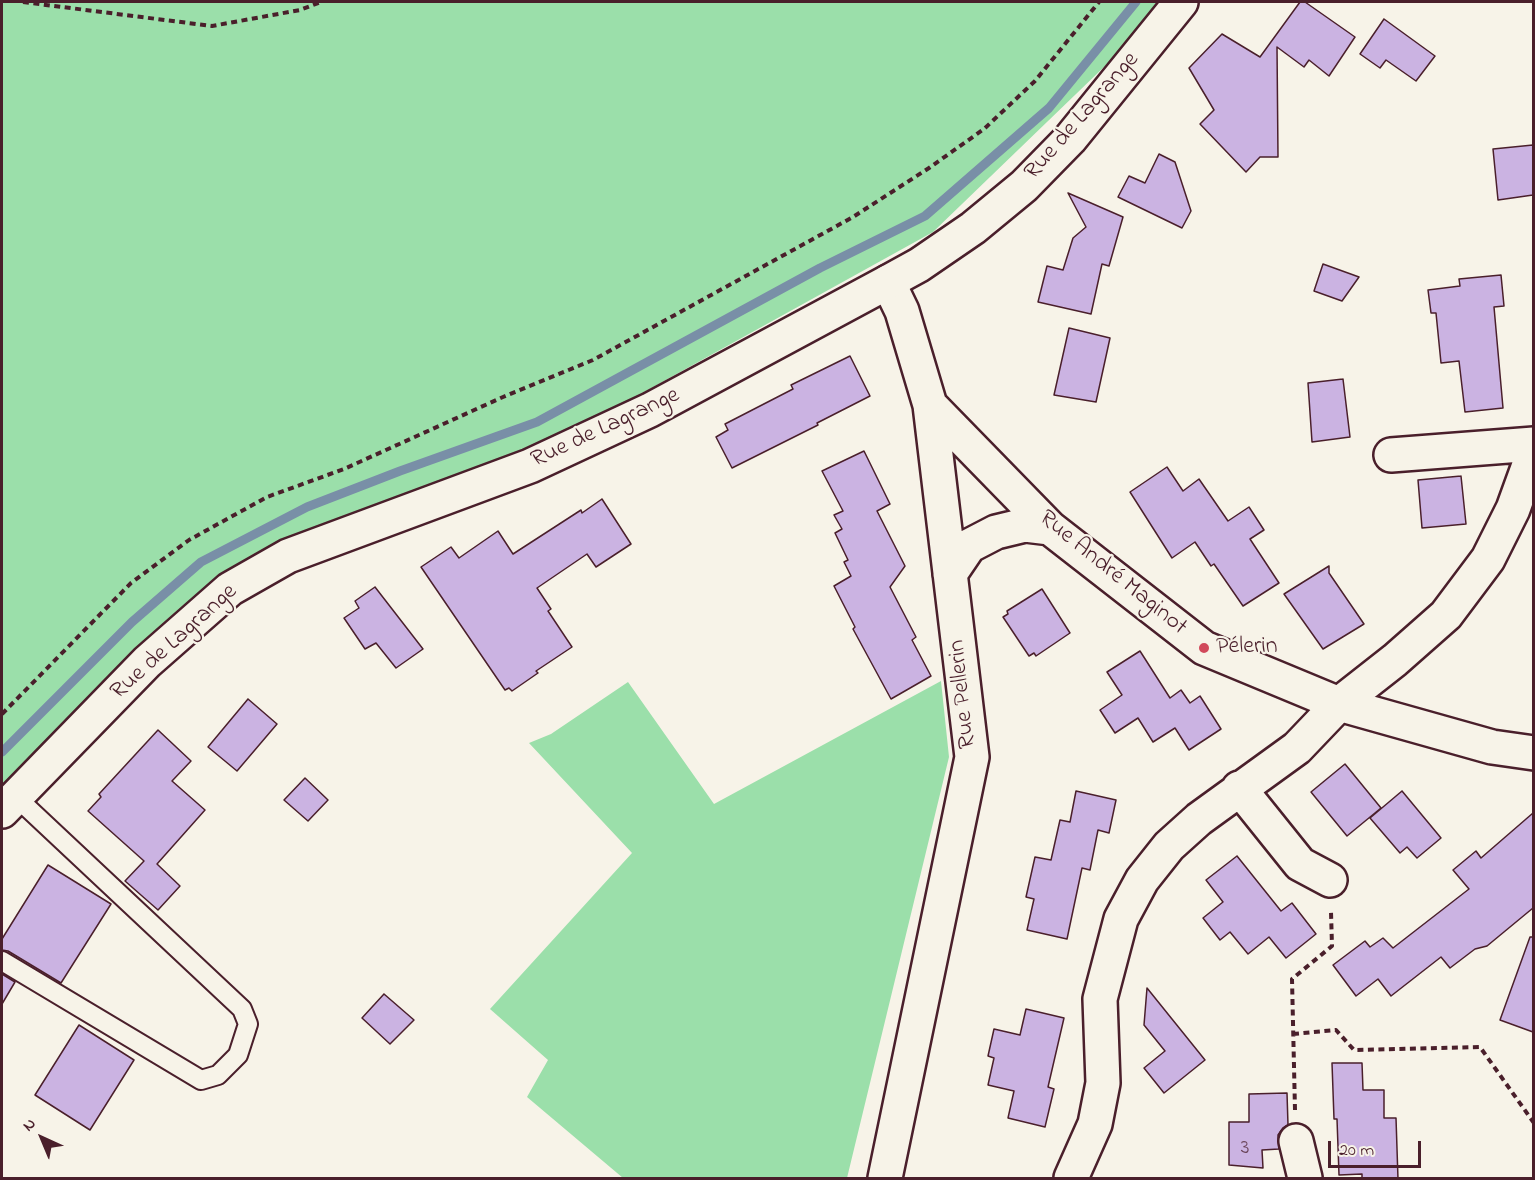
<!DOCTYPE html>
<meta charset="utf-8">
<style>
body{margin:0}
#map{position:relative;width:1535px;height:1180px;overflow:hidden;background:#f7f3e8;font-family:"Indie Flower",sans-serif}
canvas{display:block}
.frame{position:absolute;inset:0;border:3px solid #4a1f2b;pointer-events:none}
.north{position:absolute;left:12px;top:1108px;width:60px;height:60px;-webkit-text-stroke:4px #f7f3e8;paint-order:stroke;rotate:316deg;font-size:16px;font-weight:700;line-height:24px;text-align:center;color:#4a1f2b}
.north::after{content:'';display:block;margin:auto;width:21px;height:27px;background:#4a1f2b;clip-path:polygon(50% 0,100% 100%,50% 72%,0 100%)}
.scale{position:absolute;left:1328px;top:1141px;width:93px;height:27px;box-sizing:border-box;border:3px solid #4a1f2b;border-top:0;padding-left:8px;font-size:18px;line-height:21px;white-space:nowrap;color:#4a1f2b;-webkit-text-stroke:4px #f7f3e8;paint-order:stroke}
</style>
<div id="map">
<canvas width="1535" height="1180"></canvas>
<div class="frame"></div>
<div class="north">N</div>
<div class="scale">20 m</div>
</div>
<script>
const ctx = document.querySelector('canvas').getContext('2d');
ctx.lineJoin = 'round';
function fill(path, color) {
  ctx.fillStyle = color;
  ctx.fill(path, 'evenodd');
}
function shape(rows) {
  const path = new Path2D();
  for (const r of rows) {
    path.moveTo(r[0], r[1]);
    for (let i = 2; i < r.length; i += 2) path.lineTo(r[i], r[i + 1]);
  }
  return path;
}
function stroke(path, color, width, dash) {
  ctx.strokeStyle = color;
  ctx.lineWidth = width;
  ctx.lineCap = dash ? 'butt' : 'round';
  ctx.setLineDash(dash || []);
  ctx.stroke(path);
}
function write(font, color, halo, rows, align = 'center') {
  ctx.font = font + ' "Indie Flower",sans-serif';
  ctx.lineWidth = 4.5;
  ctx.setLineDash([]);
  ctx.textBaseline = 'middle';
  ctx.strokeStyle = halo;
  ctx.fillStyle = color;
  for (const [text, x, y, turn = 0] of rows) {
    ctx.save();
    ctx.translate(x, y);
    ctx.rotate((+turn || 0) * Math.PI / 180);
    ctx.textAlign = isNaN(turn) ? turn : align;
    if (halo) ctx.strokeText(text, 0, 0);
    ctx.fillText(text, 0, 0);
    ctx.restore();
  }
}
fill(shape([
 [2,2,1163,2,1133,39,933,232,570,433,217,578,2,788],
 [941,681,949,757,847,1178,623,1178,527,1097,548,1060,490,1009,632,853,529,743,551,734,628,682,714,804]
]), '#9bdfaa');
stroke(shape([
 [2,752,132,622,201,562,307,507,400,471,537,422,820,268,925,216,1049,108,1136,2]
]), '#798fa7', 9);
const building = shape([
 [1300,2,1305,2,1355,37,1329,76,1309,60,1304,67,1277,47,1278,157,1260,157,1246,172,1200,124,1214,110,1189,68,1222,34,1260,57,1300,2],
 [1384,19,1435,56,1416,81,1386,60,1380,68,1360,54,1384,19],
 [1533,145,1533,195,1498,200,1493,149,1533,145],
 [1159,154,1175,162,1191,211,1182,228,1118,197,1129,176,1145,183,1159,154],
 [1068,193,1123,217,1109,266,1102,264,1091,314,1038,302,1047,266,1063,270,1073,238,1086,227,1068,193],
 [1323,264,1359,277,1342,301,1314,291,1323,264],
 [1501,275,1504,306,1494,307,1503,408,1465,412,1459,361,1441,363,1436,313,1431,313,1428,290,1460,286,1459,279,1501,275],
 [1069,328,1110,338,1096,402,1054,395,1069,328],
 [850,356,870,396,817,423,818,425,732,468,716,437,728,430,725,424,793,389,791,385,850,356],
 [1343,379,1350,437,1312,442,1308,383,1343,379],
 [864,451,890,504,877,511,905,566,890,587,916,637,912,640,931,676,891,699,853,629,855,627,834,586,851,576,844,562,848,560,835,533,842,529,834,515,843,511,822,471,864,451],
 [1167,467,1183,491,1199,479,1228,521,1249,507,1264,530,1250,539,1279,583,1243,606,1214,564,1211,566,1195,542,1172,558,1130,492,1167,467],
 [1461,476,1466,524,1422,528,1418,480,1461,476],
 [602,499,631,544,596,567,587,554,537,588,551,609,548,611,572,647,536,671,538,673,512,691,509,688,505,690,421,567,451,547,459,558,498,531,513,554,581,510,582,513,602,499],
 [1329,566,1329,573,1364,624,1323,649,1284,594,1329,566],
 [375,587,423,649,396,668,376,643,365,649,344,618,359,608,355,601,375,587],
 [1042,589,1070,633,1036,656,1034,653,1029,656,1003,617,1008,614,1007,611,1042,589],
 [1140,651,1170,698,1181,690,1190,703,1200,696,1221,729,1189,750,1175,728,1153,742,1138,718,1115,733,1100,710,1122,695,1107,672,1140,651],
 [248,699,277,724,237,771,208,747,248,699],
 [158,730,191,761,172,781,205,810,157,864,180,886,158,910,125,881,144,861,88,811,101,797,99,794,158,730],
 [1345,764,1381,808,1347,836,1311,792,1345,764],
 [305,778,328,800,308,821,284,800,305,778],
 [1076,791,1116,800,1109,833,1098,830,1090,870,1082,868,1067,939,1027,930,1034,899,1026,897,1035,857,1051,860,1060,820,1070,822,1076,791],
 [1402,791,1441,838,1417,858,1407,847,1400,853,1370,818,1402,791],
 [1533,813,1533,908,1487,946,1475,949,1450,968,1441,957,1391,996,1378,979,1356,996,1333,965,1365,941,1370,947,1383,938,1393,948,1469,889,1453,870,1476,851,1481,858,1533,813],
 [1237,856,1281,911,1292,903,1316,934,1286,958,1269,937,1248,954,1230,932,1220,940,1203,918,1223,902,1206,880,1237,856],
 [48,865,111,904,61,983,8,951,2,950,2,939,48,865],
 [1530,937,1533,937,1533,1032,1500,1020,1530,937],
 [2,974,15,982,2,1004,2,974],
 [1147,988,1205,1060,1164,1093,1144,1068,1165,1051,1144,1025,1147,988],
 [384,994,414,1020,390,1044,362,1018,384,994],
 [1026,1009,1064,1018,1048,1087,1054,1089,1045,1127,1008,1118,1014,1091,988,1085,994,1058,988,1056,994,1029,1020,1035,1026,1009],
 [79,1025,134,1060,90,1130,35,1095,79,1025],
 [1332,1063,1362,1063,1363,1090,1384,1090,1384,1118,1396,1118,1398,1179,1362,1179,1362,1174,1339,1175,1337,1119,1334,1119,1332,1063],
 [1287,1093,1288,1125,1283,1128,1278,1135,1279,1149,1262,1150,1263,1168,1229,1165,1229,1122,1249,1122,1249,1094,1287,1093]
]);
fill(building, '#cbb3e2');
stroke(building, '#4a1f2b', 1.5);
const service = shape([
 [2,961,201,1080,218,1075,238,1055,248,1024,242,1009,16,797]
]);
const minor = shape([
 [930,405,1050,528,1204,648,1339,704,1492,747,1534,753],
 [1391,455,1534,444],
 [950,574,969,546,996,532,1025,525,1050,528],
 [1239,788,1300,864,1330,880],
 [1296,1141,1305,1178],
 [885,1178,972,757,930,405,902,311,888,282],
 [1071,1178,1095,1124,1103,1083,1100,999,1121,919,1142,880,1169,846,1199,819,1297,748,1339,704,1395,660,1446,615,1488,559,1513,509,1534,451]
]);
const tertiary = shape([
 [2,811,147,662,230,589,288,556,530,466,650,410,888,282,919,265,973,228,1024,186,1070,139,1181,2]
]);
stroke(service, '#4a1f2b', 22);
stroke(minor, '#4a1f2b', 38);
stroke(tertiary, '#4a1f2b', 38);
stroke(shape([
 [23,2,212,26,300,10,321,2],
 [2,714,131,583,189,540,267,497,344,469,503,397,593,360,853,217,929,168,984,129,1035,81,1099,2],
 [1293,1034,1336,1030,1354,1050,1480,1047,1534,1123],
 [1295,1110,1292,979,1332,946,1331,912]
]), '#4a1f2b', 4, [6, 4.5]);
stroke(service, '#f7f3e8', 18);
stroke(minor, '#f7f3e8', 33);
stroke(tertiary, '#f7f3e8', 33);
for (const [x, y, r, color] of [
 [1204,648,6,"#d1495b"]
]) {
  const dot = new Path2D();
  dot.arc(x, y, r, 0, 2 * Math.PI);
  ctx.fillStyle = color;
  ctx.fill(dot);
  stroke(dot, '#f7f3e8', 2);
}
write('21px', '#6a4459', null, [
 ["3",1245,1150]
]);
write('24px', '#4a1f2b', '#f7f3e8', [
 ["Rue de Lagrange",1083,117,-49],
 ["Rue de Lagrange",606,429,-25],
 ["Rue André Maginot",1112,574,39],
 ["Rue de Lagrange",175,643,-42],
 ["Rue Pellerin",964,694,-96]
]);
write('24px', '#4a1f2b', '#f7f3e8', [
 ["Pélerin",1216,648]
], 'left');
</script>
